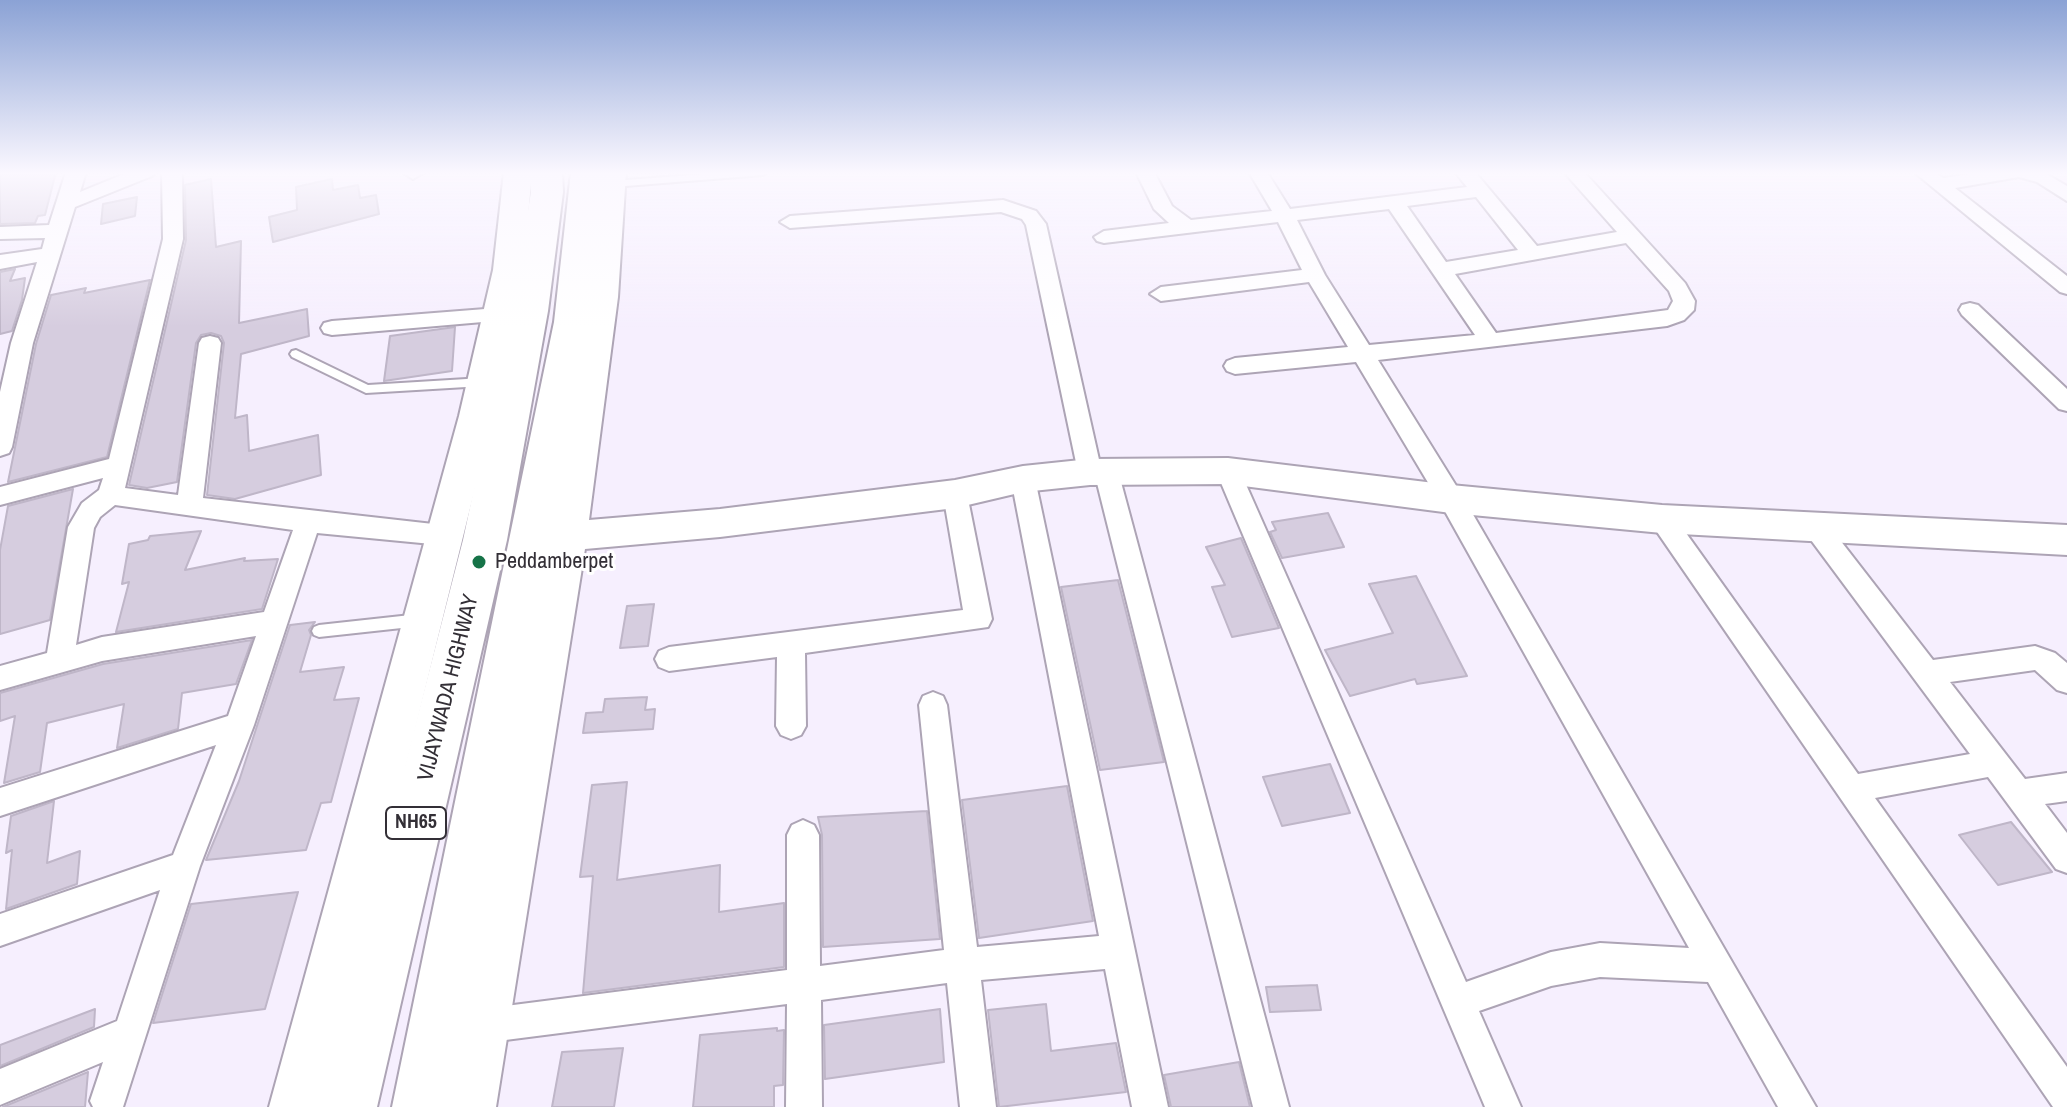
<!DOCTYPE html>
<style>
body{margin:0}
canvas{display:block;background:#f6effe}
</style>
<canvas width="2067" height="1107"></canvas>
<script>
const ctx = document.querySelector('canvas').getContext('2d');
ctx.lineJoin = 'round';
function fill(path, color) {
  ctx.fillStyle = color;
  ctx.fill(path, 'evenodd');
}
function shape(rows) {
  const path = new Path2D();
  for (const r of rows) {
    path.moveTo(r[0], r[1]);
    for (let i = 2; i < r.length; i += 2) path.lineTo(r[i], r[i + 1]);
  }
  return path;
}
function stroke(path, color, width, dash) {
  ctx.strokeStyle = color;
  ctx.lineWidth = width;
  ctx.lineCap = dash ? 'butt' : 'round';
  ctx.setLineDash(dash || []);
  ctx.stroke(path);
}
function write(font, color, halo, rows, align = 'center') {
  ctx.font = font + ' "Archivo Narrow",sans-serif';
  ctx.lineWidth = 6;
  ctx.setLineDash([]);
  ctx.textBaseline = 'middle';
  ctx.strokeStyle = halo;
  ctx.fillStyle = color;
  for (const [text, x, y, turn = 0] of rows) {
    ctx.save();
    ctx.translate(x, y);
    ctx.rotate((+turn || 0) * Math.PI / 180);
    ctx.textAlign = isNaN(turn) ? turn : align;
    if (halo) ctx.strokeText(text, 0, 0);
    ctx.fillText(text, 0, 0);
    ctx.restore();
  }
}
const building = shape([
 [0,172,56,172,45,215,38,216,35,223,0,224,0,172],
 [211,179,216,247,241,241,239,323,307,309,309,336,241,354,235,418,247,415,249,451,318,435,321,475,235,499,207,495,224,343,221,336,211,333,201,335,196,343,177,482,147,488,129,485,186,240,185,185,211,179],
 [332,179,333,190,358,185,360,198,376,195,379,214,273,242,269,217,297,210,296,187,332,179],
 [137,197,135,216,101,224,103,204,137,197],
 [15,269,10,281,25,278,22,300,12,331,0,334,0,272,15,269],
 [150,280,107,457,8,482,36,344,51,295,86,288,84,293,150,280],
 [455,327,452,371,384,381,390,336,455,327],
 [73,489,50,620,0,634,0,550,8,506,73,489],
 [1328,513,1344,547,1282,558,1270,532,1276,530,1272,522,1328,513],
 [201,531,185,570,245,558,244,561,278,559,262,609,116,632,129,582,122,584,129,544,148,540,150,536,201,531],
 [1241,538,1279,628,1232,637,1212,587,1225,585,1206,547,1241,538],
 [1416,576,1467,676,1417,684,1415,679,1350,696,1325,650,1393,633,1369,584,1416,576],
 [1118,580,1164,762,1100,770,1061,587,1118,580],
 [654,604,648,646,620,648,627,606,654,604],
 [315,622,309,630,311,635,300,672,344,667,334,700,359,698,331,802,321,803,306,850,206,860,239,781,290,625,315,622],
 [252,640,236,684,182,693,178,729,117,748,124,704,47,723,40,772,4,783,15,716,0,721,0,693,103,664,252,640],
 [647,697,645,710,655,709,653,729,583,733,586,713,603,712,605,699,647,697],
 [1330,764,1350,813,1282,826,1263,777,1330,764],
 [627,782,617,880,720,865,719,912,784,903,784,967,583,993,593,876,580,877,592,785,627,782],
 [1067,786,1093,921,979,938,962,800,1067,786],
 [54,801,47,863,80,851,77,884,6,909,12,850,6,853,11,816,54,801],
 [927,811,940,939,823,947,822,835,818,817,927,811],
 [2011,822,2052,872,1998,885,1959,835,2011,822],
 [298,892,265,1009,153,1023,191,904,298,892],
 [1317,985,1321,1010,1270,1012,1266,987,1317,985],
 [1046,1004,1051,1051,1116,1043,1126,1092,999,1107,988,1010,1046,1004],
 [95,1009,94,1027,0,1066,0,1045,95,1009],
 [940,1009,944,1062,825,1079,824,1025,940,1009],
 [777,1028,777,1031,784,1030,783,1085,774,1086,774,1107,693,1107,700,1035,777,1028],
 [623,1048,614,1107,552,1107,562,1052,623,1048],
 [1239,1062,1250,1107,1171,1107,1164,1075,1239,1062],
 [88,1072,85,1107,3,1107,88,1072]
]);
fill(building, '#d6cddf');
stroke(building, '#bfb6c8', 2);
const lane = shape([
 [730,172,768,172,763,175,613,187,608,184,613,181,730,172],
 [296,350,368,385,483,378,489,382,483,386,366,393,292,357,290,354,292,351,296,350],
 [420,614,425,616,427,620,425,624,420,626,319,637,314,635,312,631,314,627,319,625,420,614]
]);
const street = shape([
 [66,172,86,172,80,192,129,172,155,172,152,176,75,207,33,343,12,447,9,453,0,456,0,392,11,343,37,262,0,269,0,255,42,249,45,238,0,239,0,227,49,225,66,172],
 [162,172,182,172,183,239,125,488,178,495,199,343,202,338,210,336,218,338,221,343,203,498,442,525,451,528,455,535,451,542,442,545,317,533,254,725,200,866,123,1107,93,1107,90,1101,103,1062,0,1105,0,1069,117,1021,160,890,0,946,0,914,173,855,216,745,0,816,0,788,228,716,256,636,102,661,0,690,0,666,47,653,68,527,82,503,99,490,103,478,0,505,0,487,109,459,163,239,162,172],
 [115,505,293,530,264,612,102,637,76,645,94,528,100,517,115,505],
 [402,172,422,172,423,173,413,179,402,172],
 [1136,172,1154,172,1172,206,1191,220,1272,211,1249,172,1267,172,1290,209,1467,187,1455,172,1475,172,1537,246,1617,232,1564,172,1584,172,1685,283,1695,301,1694,310,1684,320,1667,326,1378,360,1460,492,1816,1107,1778,1107,1708,982,1600,977,1551,986,1479,1011,1521,1107,1485,1107,1216,471,1219,465,1228,462,1237,465,1240,471,1466,982,1551,952,1600,943,1689,948,1442,506,1356,362,1235,374,1227,371,1224,366,1227,361,1235,358,1348,347,1309,282,1161,301,1150,294,1161,287,1302,270,1278,222,1104,243,1097,241,1094,237,1104,231,1169,223,1154,209,1136,172],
 [1476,197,1518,250,1446,262,1407,206,1476,197],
 [1389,209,1475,335,1369,345,1325,275,1297,220,1389,209],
 [1626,243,1669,291,1673,301,1668,310,1496,333,1455,274,1626,243],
 [1914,172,1934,172,1943,178,1984,172,2043,172,2067,186,2067,201,2037,182,2019,177,1955,188,2067,276,2067,294,2060,292,1914,172],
 [1003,200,1036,211,1046,224,1100,464,1115,465,1118,471,1289,1107,1253,1107,1096,479,1081,478,1078,472,1026,225,1022,219,1001,212,790,228,780,222,790,216,1003,200],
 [1970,303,1978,305,2067,389,2067,411,2059,409,1962,315,1959,310,1962,305,1970,303],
 [498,308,506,310,509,315,506,320,332,335,324,333,321,328,324,323,332,321,498,308],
 [1023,470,1032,472,1035,479,1168,1107,1132,1107,1105,969,981,980,996,1107,960,1107,947,983,821,1000,822,1107,786,1107,787,1004,482,1043,470,1038,465,1026,470,1014,482,1009,787,970,787,835,792,825,803,820,814,825,819,835,820,966,944,950,919,705,923,696,933,692,943,696,947,705,977,947,1099,936,1011,479,1014,472,1023,470],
 [955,485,964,487,967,494,992,619,988,627,805,653,806,726,801,735,791,739,781,735,776,726,777,657,669,671,659,667,655,659,659,651,669,647,963,610,943,494,946,487,955,485],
 [1662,509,1671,512,1858,774,1970,754,1808,536,1804,529,1808,522,1817,519,1826,522,1933,660,2035,646,2055,653,2067,663,2067,693,2057,690,2035,670,1950,682,2025,779,2067,773,2067,801,2045,804,2067,833,2067,873,2056,869,1988,777,1875,798,2067,1067,2067,1107,2053,1107,1653,526,1649,519,1653,512,1662,509]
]);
const secondary = shape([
 [504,172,532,172,523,270,493,416,321,1107,269,1107,459,416,493,270,504,172],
 [598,172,626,172,618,297,589,520,720,509,955,480,1023,466,1090,459,1228,458,1451,485,1662,505,2067,525,2067,555,1662,533,1451,513,1228,484,1090,485,1023,492,955,508,720,537,585,549,496,1107,444,1107,549,536,586,297,598,172]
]);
const highway = shape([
 [530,172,562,172,563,192,548,311,507,540,377,1107,317,1107,463,540,512,311,531,192,530,172],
 [571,172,603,172,590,322,452,1107,392,1107,554,322,571,172]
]);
stroke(lane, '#ada4b5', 4);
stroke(street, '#ada4b5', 4);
stroke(secondary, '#ada4b5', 4);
stroke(highway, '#ada4b5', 4);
fill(lane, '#fff');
fill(street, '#fff');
fill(secondary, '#fff');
fill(highway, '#fff');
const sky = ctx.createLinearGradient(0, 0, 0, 327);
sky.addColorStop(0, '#8ba2d5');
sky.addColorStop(0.53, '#fbf8ff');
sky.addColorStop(1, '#fbf8ff00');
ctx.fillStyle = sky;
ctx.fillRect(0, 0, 2067, 327);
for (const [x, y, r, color] of [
 [479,562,8,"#167348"]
]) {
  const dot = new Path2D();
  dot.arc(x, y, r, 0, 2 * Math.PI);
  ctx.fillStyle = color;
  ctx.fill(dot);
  stroke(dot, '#fff', 3);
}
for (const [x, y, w] of [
 [416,823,60]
]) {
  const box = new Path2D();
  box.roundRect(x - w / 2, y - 16, w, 32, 6);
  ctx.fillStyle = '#fff';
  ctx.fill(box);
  stroke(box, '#332f36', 2);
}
write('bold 20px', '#332f36', null, [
 ["NH65",416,823]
]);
write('22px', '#332f36', '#fff', [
 ["Peddamberpet",495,562]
], 'left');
write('22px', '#332f36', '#fff', [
 ["VIJAYWADA HIGHWAY",449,688,-76]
]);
</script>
